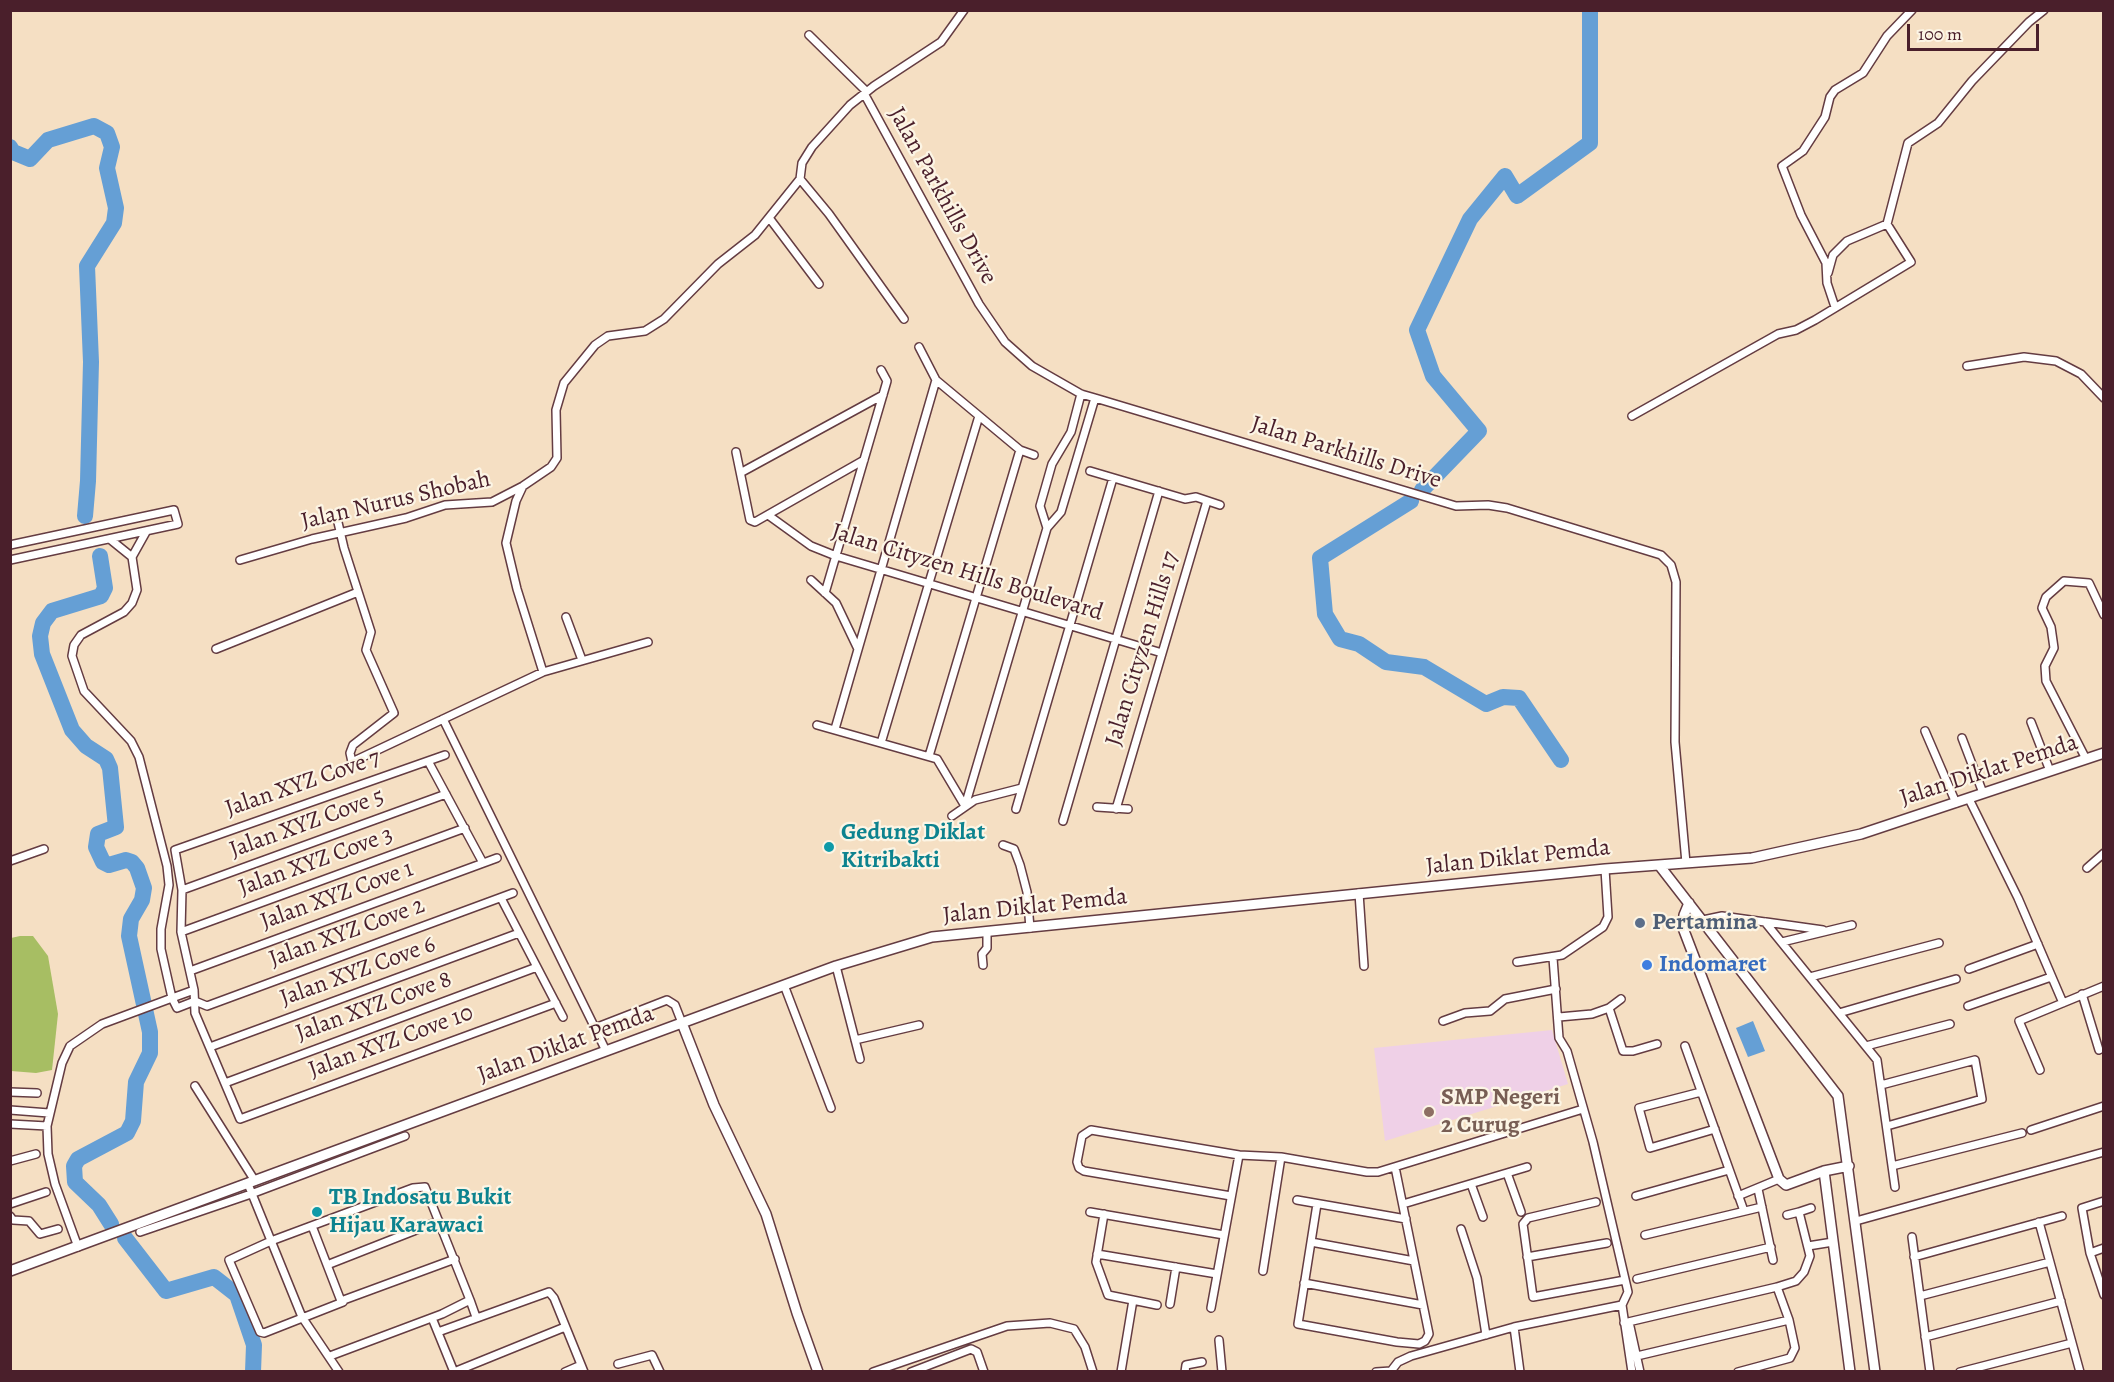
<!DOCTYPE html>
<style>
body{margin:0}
#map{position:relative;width:2114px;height:1382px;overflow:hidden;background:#f5dfc3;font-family:Alegreya,serif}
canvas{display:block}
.frame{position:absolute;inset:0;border:12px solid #4a1f2b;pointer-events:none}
.scale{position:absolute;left:1907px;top:24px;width:132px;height:27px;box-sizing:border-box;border:3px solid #4a1f2b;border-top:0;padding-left:8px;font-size:18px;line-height:21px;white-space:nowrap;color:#4a1f2b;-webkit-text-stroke:4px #fcf5e5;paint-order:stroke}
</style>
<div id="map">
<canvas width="2114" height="1382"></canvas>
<div class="frame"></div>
<div class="scale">100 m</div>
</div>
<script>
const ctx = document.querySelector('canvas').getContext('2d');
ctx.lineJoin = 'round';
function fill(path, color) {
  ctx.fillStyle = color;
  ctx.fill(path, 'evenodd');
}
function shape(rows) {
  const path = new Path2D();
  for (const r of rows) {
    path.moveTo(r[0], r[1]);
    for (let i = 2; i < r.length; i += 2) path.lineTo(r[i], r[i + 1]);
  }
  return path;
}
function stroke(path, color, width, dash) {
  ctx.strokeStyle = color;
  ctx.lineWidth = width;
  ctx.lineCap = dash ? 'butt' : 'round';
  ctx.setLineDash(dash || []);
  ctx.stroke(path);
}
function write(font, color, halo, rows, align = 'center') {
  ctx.font = font + ' Alegreya,serif';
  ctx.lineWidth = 4.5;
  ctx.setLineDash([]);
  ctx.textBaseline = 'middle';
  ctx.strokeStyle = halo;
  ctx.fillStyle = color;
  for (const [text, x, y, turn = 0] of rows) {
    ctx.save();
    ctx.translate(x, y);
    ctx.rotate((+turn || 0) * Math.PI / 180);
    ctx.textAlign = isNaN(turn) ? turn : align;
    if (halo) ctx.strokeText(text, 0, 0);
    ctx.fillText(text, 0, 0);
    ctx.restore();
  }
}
fill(shape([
 [1552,1030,1568,1084,1385,1141,1374,1048]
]), '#efd0e7');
fill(shape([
 [20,936,33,936,48,956,58,1014,52,1070,36,1073,11,1071,11,938]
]), '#a7be63');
fill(shape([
 [1753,1021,1765,1051,1748,1057,1736,1028]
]), '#659fd5');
stroke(shape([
 [10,147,13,152,30,159,48,140,94,126,107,133,112,147,107,168,116,208,114,223,87,266,91,362,88,481,85,516],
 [1422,490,1479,431,1433,376,1417,330,1470,219,1505,176,1517,196,1590,143,1590,10],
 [1411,501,1320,558,1325,614,1340,639,1359,644,1386,662,1424,667,1486,704,1503,697,1519,698,1561,760],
 [100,556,105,588,101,596,52,611,43,623,40,636,42,654,72,730,86,746,106,759,110,768,116,827,98,834,96,847,103,862,109,865,126,860,132,862,137,868,144,888,142,900,131,919,129,936,150,1032,150,1053,136,1082,133,1121,127,1133,78,1159,74,1166,75,1182,99,1205,111,1224],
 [125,1238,166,1291,214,1277,237,1295,254,1345,253,1372]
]), '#659fd5', 16);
const minor = shape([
 [809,35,866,91],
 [866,97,979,304,1005,342,1032,366,1081,394,1095,398,1456,506,1488,505,1507,508,1661,555,1671,565,1676,582,1675,742,1686,863],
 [800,179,829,214,904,319],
 [770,219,819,284],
 [1828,273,1833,255,1847,241,1887,224],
 [1835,307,1827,283,1826,263,1801,215,1782,166,1803,151,1825,117,1830,97,1835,90,1863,73,1887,36,1912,10],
 [919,347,936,380,1020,450,1034,455],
 [1967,366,2024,357,2056,361,2081,374,2104,398],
 [1632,416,1778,334,1796,330,1815,320,1911,262,1887,224,1908,143,1938,123,1972,81,2029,22,2044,10],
 [736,452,750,520,755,522,864,460],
 [1090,471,1185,499,1196,497,1220,505],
 [742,472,883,395],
 [336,514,344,548,371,632,366,650,394,713,353,745,350,753,352,762,543,672,648,642],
 [768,515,811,546,836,556,1162,653],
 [1047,528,1040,506,1052,464,1071,432,1081,394],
 [111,540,132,557],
 [10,545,174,510,178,524,10,560],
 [240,560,312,539,406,518,445,505,492,502,523,486],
 [811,580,836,603,858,649],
 [825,593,887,381,881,370],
 [566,617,582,660],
 [216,649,358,592],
 [543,672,517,589,506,543,516,501,523,486,551,467,557,458,556,410,564,383,595,345,608,336,645,331,664,319,718,264,755,235,800,179,802,163,812,147,850,105,874,86,941,42,964,10],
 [443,719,595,1028,667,1000,675,1005,682,1023],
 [2031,722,2050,771],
 [817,725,937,759,965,806],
 [835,729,936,380],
 [1925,731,1956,803],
 [1962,738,1983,793],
 [881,743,979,416],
 [445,755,175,850,182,890,181,932,194,990,195,1013,240,1119,556,1003],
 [929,756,1020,450],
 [2086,759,2046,681,2045,666,2054,648,2051,627,2042,608,2046,597,2064,581,2089,583,2104,615],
 [428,761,483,863],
 [1969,799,2018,898,2063,1003],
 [965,806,1047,528,1061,512,1095,398],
 [1097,807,1128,809],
 [1016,809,1113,478],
 [1116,809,1207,501],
 [952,816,975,800,1022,788],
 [1063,821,1159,491],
 [1003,845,1014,849,1020,865,1027,892,1030,928],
 [10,861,44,849],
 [2087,868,2104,853],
 [182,890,446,794],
 [1359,893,1364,966],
 [501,898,563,1017],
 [1703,920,1722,916,1765,922,1877,1060,1895,1187],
 [1766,922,1823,930],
 [181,932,465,828],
 [1782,942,1852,925],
 [1553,958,1559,1038,1567,1051,1593,1142,1628,1292,1622,1305,1632,1372],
 [1517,962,1562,955,1603,927,1608,917,1605,869],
 [983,965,982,954,987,948,987,931],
 [836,966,860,1059],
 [1969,969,2038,944],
 [190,971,497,858],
 [1810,977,1939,943],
 [784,985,831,1108],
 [194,990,172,998,177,1008,195,1001],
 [2082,994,2099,1050],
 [195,1001,207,1006,513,893],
 [1968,1006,2051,977],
 [1609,1008,1623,1051,1633,1051,1657,1044],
 [1839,1013,1956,979],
 [1559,1017,1592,1014,1609,1008,1621,999],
 [1443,1021,1465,1013,1490,1011,1505,999,1556,989],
 [595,1028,606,1051],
 [855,1040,919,1025],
 [1685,1046,1744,1211],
 [1866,1046,1950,1024],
 [210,1047,519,933],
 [2040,1070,2019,1021,2104,986],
 [225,1083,537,967],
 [1881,1085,1975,1060,1982,1099,1887,1126],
 [195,1086,255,1181],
 [10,1092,37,1093],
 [1701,1092,1639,1108,1650,1148,1715,1129],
 [10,1110,49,1113],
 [10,1124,47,1126],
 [2031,1130,2104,1106],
 [10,1161,36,1154],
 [1892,1166,2022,1133],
 [1507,1173,1521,1212],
 [248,1184,302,1317,339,1372],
 [1471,1184,1483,1217],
 [1758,1189,1773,1260],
 [1231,1196,1084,1171,1079,1168,1077,1162,1082,1136,1091,1130,1239,1155,1281,1157,1367,1172,1378,1172,1583,1109],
 [1636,1196,1729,1170],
 [1738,1196,1779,1179],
 [1297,1200,1406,1219],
 [2104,1201,2082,1208,2090,1253,2104,1295],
 [1596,1202,1528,1218,1523,1224,1533,1297,1625,1280],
 [10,1204,46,1192],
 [1317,1204,1298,1324,1397,1342,1419,1344,1425,1341,1429,1334,1395,1167],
 [1403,1204,1527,1167],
 [1090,1212,1224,1235],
 [1104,1214,1096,1262,1108,1295,1157,1305],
 [1787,1215,1799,1212],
 [10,1216,13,1220,29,1221,40,1234,58,1229],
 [1856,1221,2104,1152],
 [2039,1222,2080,1372],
 [312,1226,341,1301,455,1259],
 [1461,1229,1477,1278,1486,1335],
 [140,1232,251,1194,405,1136],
 [1645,1235,1762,1207],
 [1912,1237,1930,1372],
 [1311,1242,1414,1261],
 [1808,1246,1833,1242],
 [78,1247,55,1184,48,1154,47,1126,62,1063,70,1046,102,1024,172,998,161,949,161,929,169,885,167,866,139,757,131,741,84,691,72,656,74,645,81,635,124,612,132,603,137,590,132,557,146,532],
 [2090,1253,2104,1248],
 [1097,1254,1217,1274],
 [1527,1257,1607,1243],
 [1914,1257,2062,1216],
 [327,1265,439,1221],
 [1263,1271,1281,1157],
 [1637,1279,1771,1247],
 [1304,1283,1423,1305],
 [1920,1296,2050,1262],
 [470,1300,476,1317],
 [1170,1304,1176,1267],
 [1211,1308,1239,1155],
 [432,1318,454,1372],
 [1629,1322,1640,1372],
 [1624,1323,1777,1287,1796,1281,1804,1272,1810,1256,1799,1212,1811,1208],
 [1514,1327,1520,1372],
 [438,1332,549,1292,554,1298,584,1372],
 [1925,1337,2061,1301],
 [1219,1340,1222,1372],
 [330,1356,442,1314,470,1300,425,1187,413,1188,271,1241,229,1260,260,1332,264,1333,343,1302],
 [1637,1356,1789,1320,1777,1287],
 [618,1364,652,1355,660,1372],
 [454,1372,565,1327],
 [565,1372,581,1365],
 [873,1372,1007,1326,1050,1323,1074,1329,1085,1347,1093,1372],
 [911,1372,971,1349,977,1352,984,1372],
 [1121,1372,1133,1300],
 [1185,1372,1186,1365,1202,1362],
 [1376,1372,1391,1371,1398,1362,1411,1356,1514,1327,1622,1305],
 [1738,1372,1790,1358,1795,1348,1789,1320],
 [1960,1372,2072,1343]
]);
const tertiary = shape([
 [1659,865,1838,1096,1875,1372],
 [1689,903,1684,915,1683,928,1779,1179,1786,1185,1824,1171,1849,1166],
 [682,1023,714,1105,766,1214,797,1313,818,1372],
 [1824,1171,1850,1372],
 [10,1271,836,966,932,937,1605,869,1752,858,1861,834,2104,753]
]);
stroke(minor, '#643c42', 10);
stroke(tertiary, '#643c42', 12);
stroke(minor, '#fff', 7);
stroke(tertiary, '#fff', 9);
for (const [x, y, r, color] of [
 [829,847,6,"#0f9aa8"],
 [1640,923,6,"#5c6f8a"],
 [1647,965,6,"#3f7fe0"],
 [1429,1112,6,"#8d6e63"],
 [317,1212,6,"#0f9aa8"]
]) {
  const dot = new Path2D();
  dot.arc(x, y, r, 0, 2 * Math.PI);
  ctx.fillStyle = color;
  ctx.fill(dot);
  stroke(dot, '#fcf5e5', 2);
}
write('24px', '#4a1f2b', '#fcf5e5', [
 ["Jalan Parkhills Drive",942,196,61],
 ["Jalan Parkhills Drive",1346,453,17],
 ["Jalan Nurus Shobah",396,501,-13],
 ["Jalan Cityzen Hills Boulevard",967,573,17],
 ["Jalan Cityzen Hills 17",1143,649,-73],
 ["Jalan Diklat Pemda",1989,771,-18],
 ["Jalan XYZ Cove 7",303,784,-19],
 ["Jalan XYZ Cove 5",307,824,-20],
 ["Jalan Diklat Pemda",1518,858,-6],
 ["Jalan XYZ Cove 3",316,862,-20],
 ["Jalan XYZ Cove 1",337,896,-20],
 ["Jalan Diklat Pemda",1035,907,-6],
 ["Jalan XYZ Cove 2",347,933,-20],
 ["Jalan XYZ Cove 6",358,972,-20],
 ["Jalan XYZ Cove 8",374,1007,-20],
 ["Jalan XYZ Cove 10",391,1042,-20],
 ["Jalan Diklat Pemda",566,1045,-20]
]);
write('bold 24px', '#0d838f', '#fcf5e5', [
 ["Gedung Diklat",841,833],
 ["Kitribakti",841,861],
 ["TB Indosatu Bukit",329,1198],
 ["Hijau Karawaci",329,1226]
], 'left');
write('bold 24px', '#4e5e75', '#fcf5e5', [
 ["Pertamina",1652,923]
], 'left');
write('bold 24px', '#366cbe', '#fcf5e5', [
 ["Indomaret",1659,965]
], 'left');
write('bold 24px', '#785e54', '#fcf5e5', [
 ["SMP Negeri",1441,1098],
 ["2 Curug",1441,1126]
], 'left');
</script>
